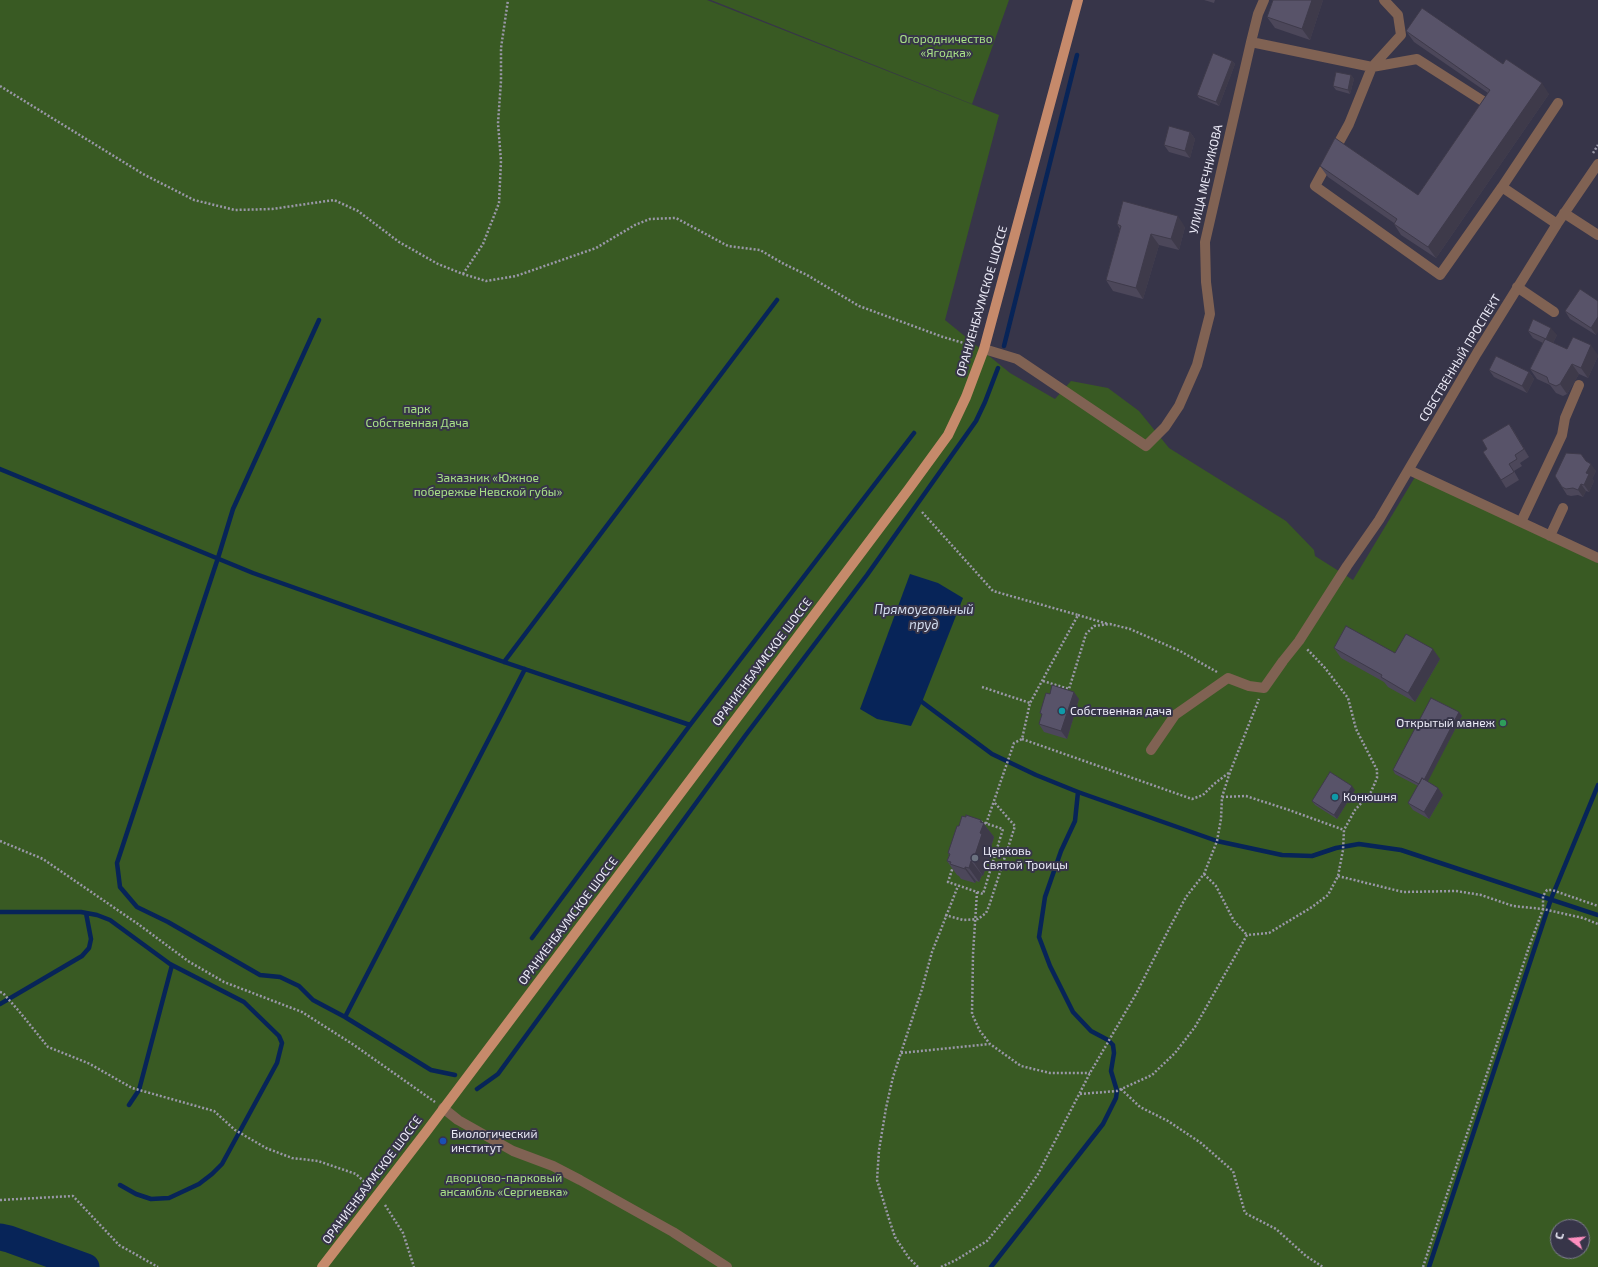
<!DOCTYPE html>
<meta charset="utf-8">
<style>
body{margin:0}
#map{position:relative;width:1598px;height:1267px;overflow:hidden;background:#373549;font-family:"Exo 2",sans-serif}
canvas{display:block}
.north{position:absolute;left:1550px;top:1219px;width:40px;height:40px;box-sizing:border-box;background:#373549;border:1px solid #7f7e8f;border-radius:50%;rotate:286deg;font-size:11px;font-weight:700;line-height:16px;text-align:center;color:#ecebf8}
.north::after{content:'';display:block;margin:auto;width:14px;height:18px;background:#fd8ebf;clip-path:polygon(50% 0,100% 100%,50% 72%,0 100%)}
</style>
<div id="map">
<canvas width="1598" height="1267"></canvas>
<div class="north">С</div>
</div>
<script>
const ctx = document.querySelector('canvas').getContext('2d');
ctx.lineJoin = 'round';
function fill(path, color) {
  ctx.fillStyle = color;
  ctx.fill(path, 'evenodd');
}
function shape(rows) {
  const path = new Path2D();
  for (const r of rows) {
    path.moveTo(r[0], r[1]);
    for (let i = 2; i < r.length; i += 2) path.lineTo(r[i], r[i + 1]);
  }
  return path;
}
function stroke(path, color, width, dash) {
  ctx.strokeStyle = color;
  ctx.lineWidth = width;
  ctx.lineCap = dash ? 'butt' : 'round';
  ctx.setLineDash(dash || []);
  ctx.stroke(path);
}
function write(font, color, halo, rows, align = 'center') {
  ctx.font = font + ' "Exo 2",sans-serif';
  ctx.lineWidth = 4;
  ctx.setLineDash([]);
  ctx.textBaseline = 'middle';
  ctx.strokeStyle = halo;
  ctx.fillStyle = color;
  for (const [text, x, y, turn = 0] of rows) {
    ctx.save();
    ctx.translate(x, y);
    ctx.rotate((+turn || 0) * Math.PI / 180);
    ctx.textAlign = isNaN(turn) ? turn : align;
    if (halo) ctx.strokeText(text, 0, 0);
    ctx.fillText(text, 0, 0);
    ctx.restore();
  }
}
fill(shape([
 [0,0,707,0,999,115,945,320,1010,373,1055,399,1071,381,1108,388,1139,411,1169,448,1286,521,1314,550,1315,556,1353,580,1415,477,1598,563,1598,1267,0,1267],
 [1558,1227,1582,1227,1582,1251,1558,1251],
 [711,0,1009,0,972,104]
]), '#395a23');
fill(shape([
 [910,574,938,583,963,598,922,702,911,726,877,719,860,709]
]), '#072458');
stroke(shape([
 [319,320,233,509,218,558,117,863,120,887,137,907,168,922,260,975,280,977,299,986,313,1000,345,1017],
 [1004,346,1077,55],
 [0,469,253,573,504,662,690,725],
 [504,662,777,300],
 [922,702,992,754,1036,775,1078,792,1217,841,1282,855,1312,856,1336,848,1359,844,1401,850,1598,915],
 [0,912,81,912,97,915,110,920,170,964,244,1002,279,1036,282,1043,277,1063,222,1164,212,1174,199,1184,169,1198,151,1199,136,1194,120,1185],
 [532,938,690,725,914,433],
 [0,1004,82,956,89,948,91,939,86,913],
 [455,1075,431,1070,345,1017,525,669],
 [477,1089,498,1074,745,736,867,575,976,421,985,402,998,368],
 [129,1105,139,1090,172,965],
 [991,1267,1103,1124,1116,1098,1117,1091,1111,1071,1114,1053,1113,1045,1108,1040,1091,1031,1073,1012,1050,966,1039,937,1045,897,1061,851,1075,821,1078,792],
 [1429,1267,1551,899,1598,785]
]), '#072458', 4.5);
stroke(shape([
 [0,1237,9,1239,86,1267]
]), '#072458', 27);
stroke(shape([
 [0,86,143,174,194,200,235,210,272,209,334,200,358,211,399,242,438,264,463,274,486,281,516,276,596,248,635,225,650,219,676,218,728,246,760,250,784,264,807,275,859,306,943,337,974,346],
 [1593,153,1598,145],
 [463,274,483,244,499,203,501,161,498,123,501,81,501,48,508,0],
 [922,512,993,591,1078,615,1030,703,1022,739,1014,743,986,824],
 [1078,615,1108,624],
 [1043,681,1069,689,1086,634,1094,626,1110,624,1130,629,1180,651,1217,672],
 [982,687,1030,703],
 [1022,739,1192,799,1203,795,1214,784,1230,772],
 [1222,797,1246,796,1289,810,1344,830],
 [969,818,1003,829,983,894,948,882,969,818],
 [0,841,43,859,138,924,188,961,224,982,302,1012,354,1045,435,1102],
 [1204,874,1216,886,1234,921,1247,935],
 [1338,876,1403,892,1456,891,1481,895,1513,906,1543,909,1583,918,1598,924],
 [977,892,973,954,972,1014,980,1031,990,1044,1021,1066,1050,1073,1090,1073],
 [945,915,963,920,978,919,986,913,989,906,1015,826,994,802],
 [0,992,3,993,18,1010,48,1047,90,1064,132,1088,214,1111,235,1130,266,1148,292,1158,318,1161,356,1174,369,1186],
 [901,1053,990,1044],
 [1121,1089,1140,1107,1168,1121,1201,1143,1233,1171,1245,1213,1276,1229,1306,1256,1323,1267],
 [1080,1094,1117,1091,1152,1075,1175,1053,1195,1027,1247,935,1269,933,1312,907,1328,895,1338,876,1343,850,1344,830,1355,810,1371,792,1377,778,1377,770,1356,729,1348,698,1325,668,1306,648],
 [0,1200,73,1196,119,1245,158,1267],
 [385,1205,403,1233,414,1267],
 [918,1267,909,1258,895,1237,889,1219,877,1180,879,1150,886,1108,893,1077,922,989,932,952,958,886],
 [941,1267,956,1260,987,1241,1021,1199,1038,1174,1090,1073,1136,994,1171,925,1186,897,1204,874,1217,841,1221,819,1222,797,1230,772,1259,699],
 [1423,1267,1528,950,1543,909,1543,896,1547,890,1552,890,1598,906]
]), '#9a98a8', 2.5, [2, 2]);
stroke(shape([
 [1384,0,1398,15,1401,35,1372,67,1349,124,1315,186,1440,275,1502,187,1557,224],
 [1251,42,1372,67,1417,59,1486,103],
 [1502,187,1558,103],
 [1564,213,1598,235],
 [1517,287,1554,312],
 [984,349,1017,359,1146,446,1165,427,1179,406,1197,365,1210,314,1206,282,1205,242,1251,42,1258,14,1264,0],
 [1409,470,1598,558],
 [1521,522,1562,435,1565,418,1579,385],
 [1550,536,1563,508],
 [1151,750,1175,715,1228,678,1249,686,1264,688,1283,661,1299,641,1347,566,1379,520,1477,353,1557,224,1598,164],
 [443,1108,458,1120,513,1151,553,1166,580,1180,673,1232,727,1267]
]), '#806253', 10);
stroke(shape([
 [322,1267,426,1132,908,490,948,435,966,397,984,349,1078,0]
]), '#c68a6b', 10);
fill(shape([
 [1204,0,1215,0,1214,3],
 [1323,0,1310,40,1275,28,1267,17],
 [1406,31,1503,64,1549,94,1436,258,1401,235,1394,224,1394,223,1328,177,1320,166,1418,195,1488,93,1414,42],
 [1232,61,1235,64,1219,106,1199,98,1197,95],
 [1351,75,1354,79,1350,94,1336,90,1333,86],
 [1190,132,1195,139,1190,158,1169,152,1164,145],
 [1117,224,1185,227,1179,250,1159,245,1143,299,1113,291,1106,280,1120,229],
 [1598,301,1596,335,1570,319,1565,311],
 [1528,331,1557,335,1553,343,1567,349,1598,355,1598,356,1588,378,1579,374,1567,394,1563,396,1556,393,1550,385,1537,379,1530,369,1543,343,1533,338],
 [1489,370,1529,372,1534,379,1527,393,1494,377],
 [1509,424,1514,431,1529,457,1520,463,1522,466,1514,471,1519,480,1506,488,1501,480,1487,449],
 [1586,462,1596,471,1592,479,1594,481,1589,492,1586,491,1583,497,1578,495,1571,496,1567,495,1555,476],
 [1334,648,1395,653,1440,659,1415,702,1388,687,1384,682,1341,658],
 [1079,699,1067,739,1044,732,1039,724,1042,715,1040,713],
 [1459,712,1462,716,1427,782,1438,788,1443,795,1429,819,1413,810,1408,803,1418,786,1395,774,1393,770],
 [1355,790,1337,819,1315,805,1312,801],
 [983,823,994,837,991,847,992,848,983,876,982,875,979,882,976,881,975,883,961,879,959,876,957,875,947,861,949,855,948,853]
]), '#4c475a');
fill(shape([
 [1312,0,1323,0,1310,40,1302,29],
 [1232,61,1235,64,1219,106,1216,102],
 [1351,75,1354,79,1350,94,1348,90],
 [1542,83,1549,94,1436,258,1428,247],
 [1190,132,1195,139,1190,158,1185,151],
 [1178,216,1185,227,1179,250,1171,239],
 [1151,234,1159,245,1143,299,1136,288],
 [1598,317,1598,332,1596,335,1591,328],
 [1551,328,1557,335,1551,347,1546,339],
 [1591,345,1598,355,1598,356,1588,378,1581,368],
 [1572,364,1579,374,1567,394,1560,384],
 [1529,372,1534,379,1527,393,1522,386],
 [1509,424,1514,431,1529,457,1524,449],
 [1591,464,1596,471,1592,479,1594,481,1589,492,1584,485,1586,473],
 [1581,484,1586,491,1583,497,1578,490],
 [1433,649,1440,659,1415,702,1408,693],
 [1074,692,1079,699,1067,739,1061,731],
 [1459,712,1462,716,1424,789,1421,785],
 [1352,786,1355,790,1337,819,1334,815],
 [1438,788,1443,795,1429,819,1424,812],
 [981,820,994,837,991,847,992,848,983,876,973,861,980,833],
 [971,861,982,875,979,882,969,868],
 [965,867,976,881,975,883,965,869]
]), '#3e3a4a');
const building = shape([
 [1273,0,1312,0,1302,29,1267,17,1273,0],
 [1422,8,1503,64,1506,59,1542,83,1428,247,1394,224,1397,219,1320,166,1335,138,1418,195,1490,90,1406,31,1422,8],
 [1213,53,1232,61,1216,102,1197,95,1213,53],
 [1336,72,1351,75,1348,90,1333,86,1336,72],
 [1169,126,1190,132,1185,151,1164,145,1169,126],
 [1123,201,1178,216,1171,239,1151,234,1136,288,1106,280,1121,226,1117,224,1123,201],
 [1580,289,1598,301,1598,317,1591,328,1565,311,1580,289],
 [1533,319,1551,328,1546,339,1528,331,1533,319],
 [1573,337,1591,345,1581,368,1572,364,1560,384,1556,386,1549,383,1547,377,1530,369,1545,339,1567,349,1573,337],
 [1496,356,1529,372,1522,386,1489,370,1496,356],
 [1509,424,1524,449,1515,455,1517,459,1509,464,1514,472,1501,480,1483,452,1487,449,1482,440,1509,424],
 [1566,453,1581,454,1586,461,1591,464,1586,473,1589,474,1584,485,1581,484,1578,490,1573,488,1566,489,1562,487,1555,476,1566,453],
 [1346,626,1395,653,1406,634,1433,649,1408,693,1381,677,1382,675,1334,648,1346,626],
 [1052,685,1074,692,1061,731,1039,724,1042,714,1040,713,1046,693,1050,694,1052,685],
 [1431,698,1459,712,1424,780,1422,778,1419,784,1393,770,1431,698],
 [1330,772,1352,786,1334,815,1312,801,1330,772],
 [1422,778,1438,788,1424,812,1408,803,1422,778],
 [966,815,981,820,980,822,984,823,980,833,982,834,973,861,971,861,969,868,965,867,965,869,950,864,951,862,947,861,950,854,948,853,957,826,959,826,962,816,966,817,966,815]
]);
fill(building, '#585369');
stroke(building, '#3e3a4a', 1);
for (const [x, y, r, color] of [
 [1062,711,4,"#0f9aa8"],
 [1503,723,4,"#2e9e5b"],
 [1335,797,4,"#0f9aa8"],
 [975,858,4,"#6b7280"],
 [443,1141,4,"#1a4fb4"]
]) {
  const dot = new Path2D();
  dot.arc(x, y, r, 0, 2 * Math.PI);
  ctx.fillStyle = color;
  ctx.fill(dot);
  stroke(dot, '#373549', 1.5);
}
write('12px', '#a8e087', '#373549', [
 ["Огородничество",946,39],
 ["«Ягодка»",946,53],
 ["парк",417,409],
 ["Собственная Дача",417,423],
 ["Заказник «Южное",488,478],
 ["побережье Невской губы»",488,492],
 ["дворцово-парковый",504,1178],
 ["ансамбль «Сергиевка»",504,1192]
]);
write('12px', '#ecebf8', '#373549', [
 ["УЛИЦА МЕЧНИКОВА",1206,179,-77],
 ["ОРАНИЕНБАУМСКОЕ ШОССЕ",982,301,-74],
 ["СОБСТВЕННЫЙ ПРОСПЕКТ",1460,358,-59],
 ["ОРАНИЕНБАУМСКОЕ ШОССЕ",762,662,-53],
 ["ОРАНИЕНБАУМСКОЕ ШОССЕ",568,921,-53],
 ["ОРАНИЕНБАУМСКОЕ ШОССЕ",372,1180,-53]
]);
write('12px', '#ecebf8', '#373549', [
 ["Собственная дача",1070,711],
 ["Открытый манеж",1495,723,"right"],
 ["Конюшня",1343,797],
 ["Церковь",983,851],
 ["Святой Троицы",983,865],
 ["Биологический",451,1134],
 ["институт",451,1148]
], 'left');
write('italic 13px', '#d3ddef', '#373549', [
 ["Прямоугольный",924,610],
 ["пруд",924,625]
]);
</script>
